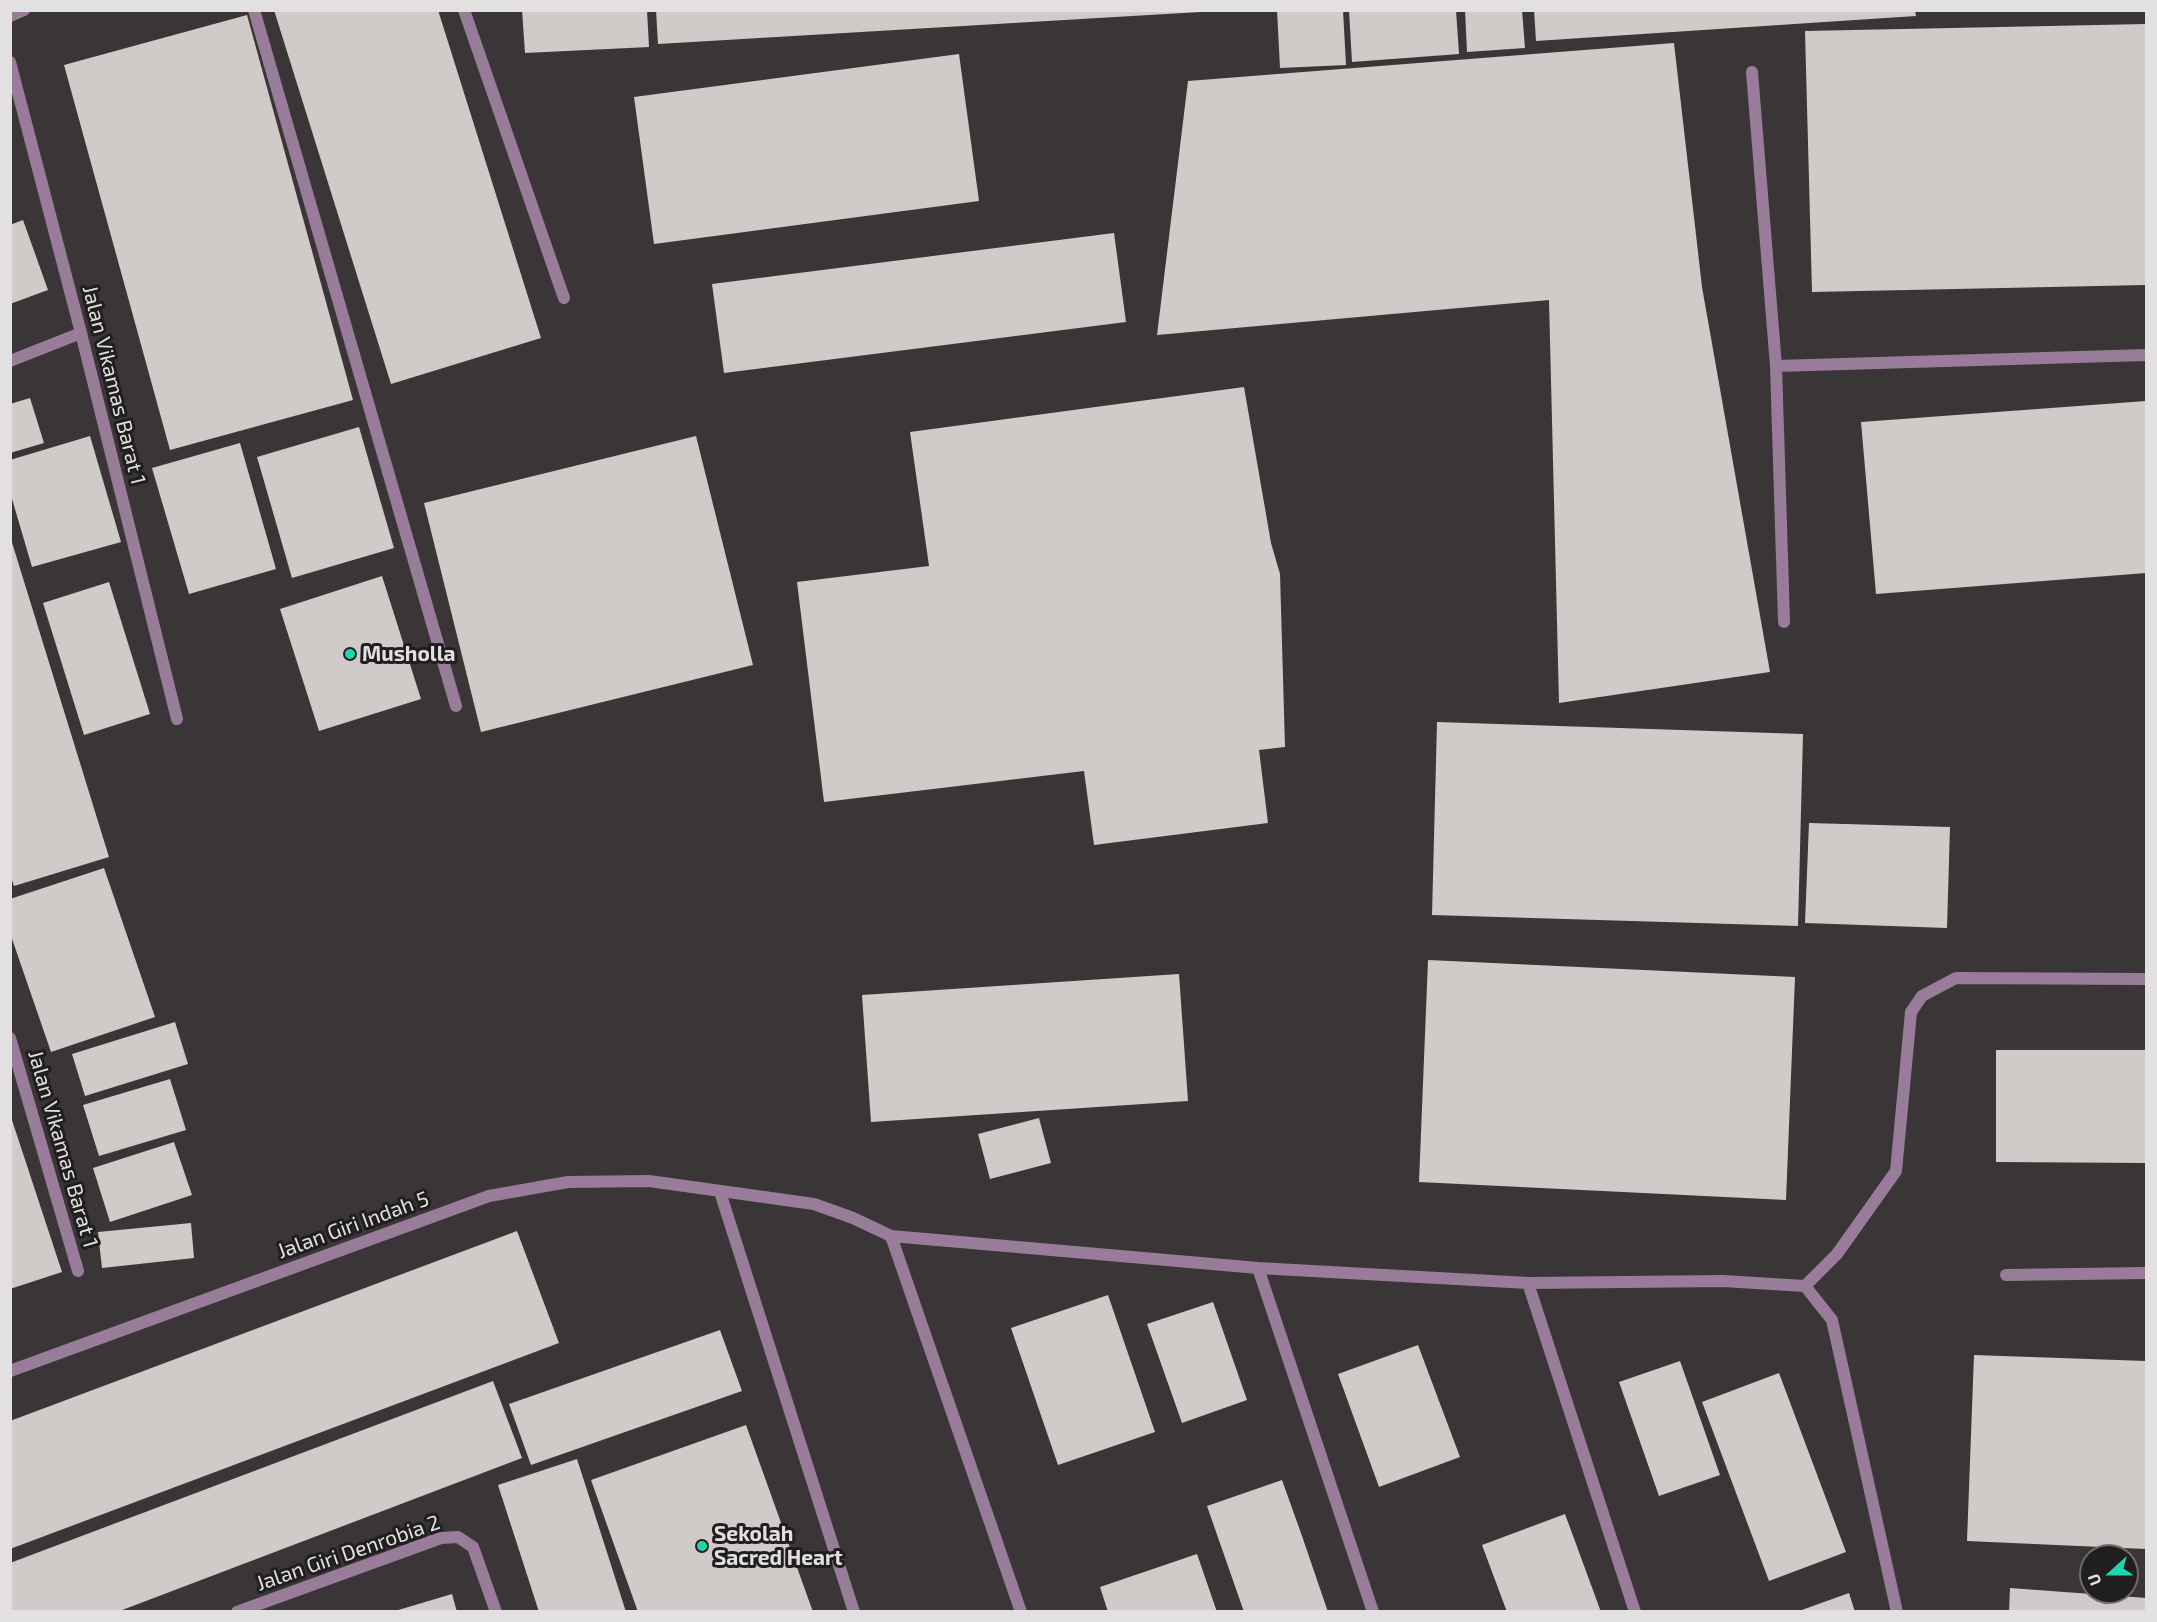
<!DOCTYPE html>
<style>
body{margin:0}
#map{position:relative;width:2157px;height:1622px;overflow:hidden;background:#3a3637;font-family:"Exo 2",sans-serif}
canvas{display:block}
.frame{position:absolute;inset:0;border:12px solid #e3e0e1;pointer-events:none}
.north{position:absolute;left:2079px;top:1544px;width:60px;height:60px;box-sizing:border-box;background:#201e1e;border:2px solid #6e6c6c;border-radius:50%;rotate:249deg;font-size:16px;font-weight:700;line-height:24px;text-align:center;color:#e3e0e1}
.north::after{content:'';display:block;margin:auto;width:21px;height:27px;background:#1fd5b0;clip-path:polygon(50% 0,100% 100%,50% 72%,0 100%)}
</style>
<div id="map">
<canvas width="2157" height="1622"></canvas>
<div class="frame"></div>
<div class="north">U</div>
</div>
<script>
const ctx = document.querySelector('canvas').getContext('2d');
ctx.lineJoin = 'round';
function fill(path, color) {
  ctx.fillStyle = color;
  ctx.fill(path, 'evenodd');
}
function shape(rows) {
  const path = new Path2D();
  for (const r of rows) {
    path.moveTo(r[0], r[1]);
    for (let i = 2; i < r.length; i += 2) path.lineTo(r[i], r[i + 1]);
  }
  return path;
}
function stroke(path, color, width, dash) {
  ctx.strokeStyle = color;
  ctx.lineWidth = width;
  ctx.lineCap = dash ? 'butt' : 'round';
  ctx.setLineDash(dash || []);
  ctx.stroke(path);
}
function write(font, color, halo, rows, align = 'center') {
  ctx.font = font + ' "Exo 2",sans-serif';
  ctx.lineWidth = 6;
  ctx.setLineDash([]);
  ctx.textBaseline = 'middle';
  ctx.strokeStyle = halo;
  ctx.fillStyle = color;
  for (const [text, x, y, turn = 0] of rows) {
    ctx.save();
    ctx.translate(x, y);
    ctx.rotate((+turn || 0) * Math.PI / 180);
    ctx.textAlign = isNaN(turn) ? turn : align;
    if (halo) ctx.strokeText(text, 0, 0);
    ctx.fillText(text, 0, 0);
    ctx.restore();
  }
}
fill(shape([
 [274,10,438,10,541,338,391,384],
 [522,10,647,10,649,47,525,53],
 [656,10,1200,10,1200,12,658,44],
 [1277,10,1343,10,1346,65,1280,68],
 [1349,10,1456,10,1459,54,1352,62],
 [1465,10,1522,10,1525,48,1467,52],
 [1534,10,1915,10,1916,16,1536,41],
 [247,15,353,400,170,450,64,65],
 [2146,24,2146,285,1812,292,1805,31],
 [1674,43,1702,287,1770,672,1559,703,1549,300,1157,335,1188,81],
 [959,54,979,201,654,244,634,97],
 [23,220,48,290,10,304,10,225],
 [1114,233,1126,322,724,373,712,284],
 [1244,387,1271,543,1280,574,1285,747,1259,750,1268,823,1094,845,1084,771,824,802,797,582,929,566,910,432],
 [30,398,44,443,10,453,10,404],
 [2146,401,2146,573,1876,594,1861,422],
 [359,427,394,548,292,578,257,457],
 [90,436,121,542,32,567,10,492,10,460],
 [696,436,753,665,481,732,424,503],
 [240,443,276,569,189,594,152,468],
 [10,536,109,857,14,886,10,875],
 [382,576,421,699,319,731,280,609],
 [109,582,150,714,84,735,43,603],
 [1437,722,1803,734,1798,926,1432,915],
 [1809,823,1950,827,1947,928,1805,923],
 [104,868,155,1017,51,1052,10,933,10,899],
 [1428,960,1795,977,1786,1200,1419,1182],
 [1179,974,1188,1101,871,1122,862,995],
 [175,1022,188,1064,85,1096,72,1054],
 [1996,1050,2146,1050,2146,1163,1996,1162],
 [170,1079,186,1130,99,1156,83,1105],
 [10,1114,62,1272,10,1289],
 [1039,1118,1051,1163,990,1179,978,1134],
 [174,1142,192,1195,110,1222,93,1168],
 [191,1223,194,1258,102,1268,98,1232],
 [517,1231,559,1343,10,1549,10,1421],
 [1108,1295,1155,1432,1058,1465,1011,1328],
 [1213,1302,1247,1400,1182,1423,1147,1324],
 [720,1330,742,1391,531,1465,509,1404],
 [1418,1345,1460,1457,1379,1487,1338,1374],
 [1974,1355,2146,1361,2146,1549,1967,1541],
 [1680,1361,1720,1475,1659,1496,1619,1382],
 [1779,1373,1846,1552,1769,1581,1702,1402],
 [493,1381,522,1458,117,1612,10,1612,10,1563],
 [746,1425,813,1612,638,1612,591,1480],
 [577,1459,604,1543,626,1612,539,1612,498,1485],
 [1282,1480,1302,1536,1328,1612,1244,1612,1207,1506],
 [1565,1514,1601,1612,1507,1612,1482,1545],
 [1197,1554,1217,1612,1108,1612,1100,1587],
 [2010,1588,2146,1598,2146,1612,2009,1612],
 [1849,1593,1855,1612,1799,1612,1799,1611],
 [452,1594,457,1612,395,1612,395,1611]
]), '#d0cac9');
stroke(shape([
 [464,10,564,298],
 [1752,72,1776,366,1784,622],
 [1776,366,2146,355],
 [2006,1275,2146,1273],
 [1805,1286,1837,1254,1896,1171,1911,1012,1922,996,1956,978,2146,979]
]), '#997c99', 12);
stroke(shape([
 [254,10,456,706],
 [10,16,24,10],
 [10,62,81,333,177,719],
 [10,361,81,333],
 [10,1038,78,1271],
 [720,1192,854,1612],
 [891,1236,1021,1612],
 [1258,1268,1373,1612],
 [1528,1283,1635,1612],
 [10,1371,489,1196,568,1182,649,1181,814,1204,853,1218,891,1236,1258,1268,1528,1283,1723,1281,1805,1286,1832,1320,1897,1612],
 [237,1612,441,1538,458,1537,473,1547,496,1612]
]), '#997c99', 12);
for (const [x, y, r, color] of [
 [350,654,6,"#1fd5b0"],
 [702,1546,6,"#1fd5b0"]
]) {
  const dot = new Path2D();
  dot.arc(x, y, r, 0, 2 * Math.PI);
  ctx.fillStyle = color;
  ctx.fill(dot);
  stroke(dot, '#201e1e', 2);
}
write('21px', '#e3e0e1', '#201e1e', [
 ["Jalan Vikamas Barat 1",114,385,76],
 ["Jalan Vikamas Barat 1",63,1149,74],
 ["Jalan Giri Indah 5",353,1225,-20],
 ["Jalan Giri Denrobia 2",348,1553,-19]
]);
write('bold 21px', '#e3e0e1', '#201e1e', [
 ["Musholla",362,654],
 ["Sekolah",714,1534],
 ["Sacred Heart",714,1558]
], 'left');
</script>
